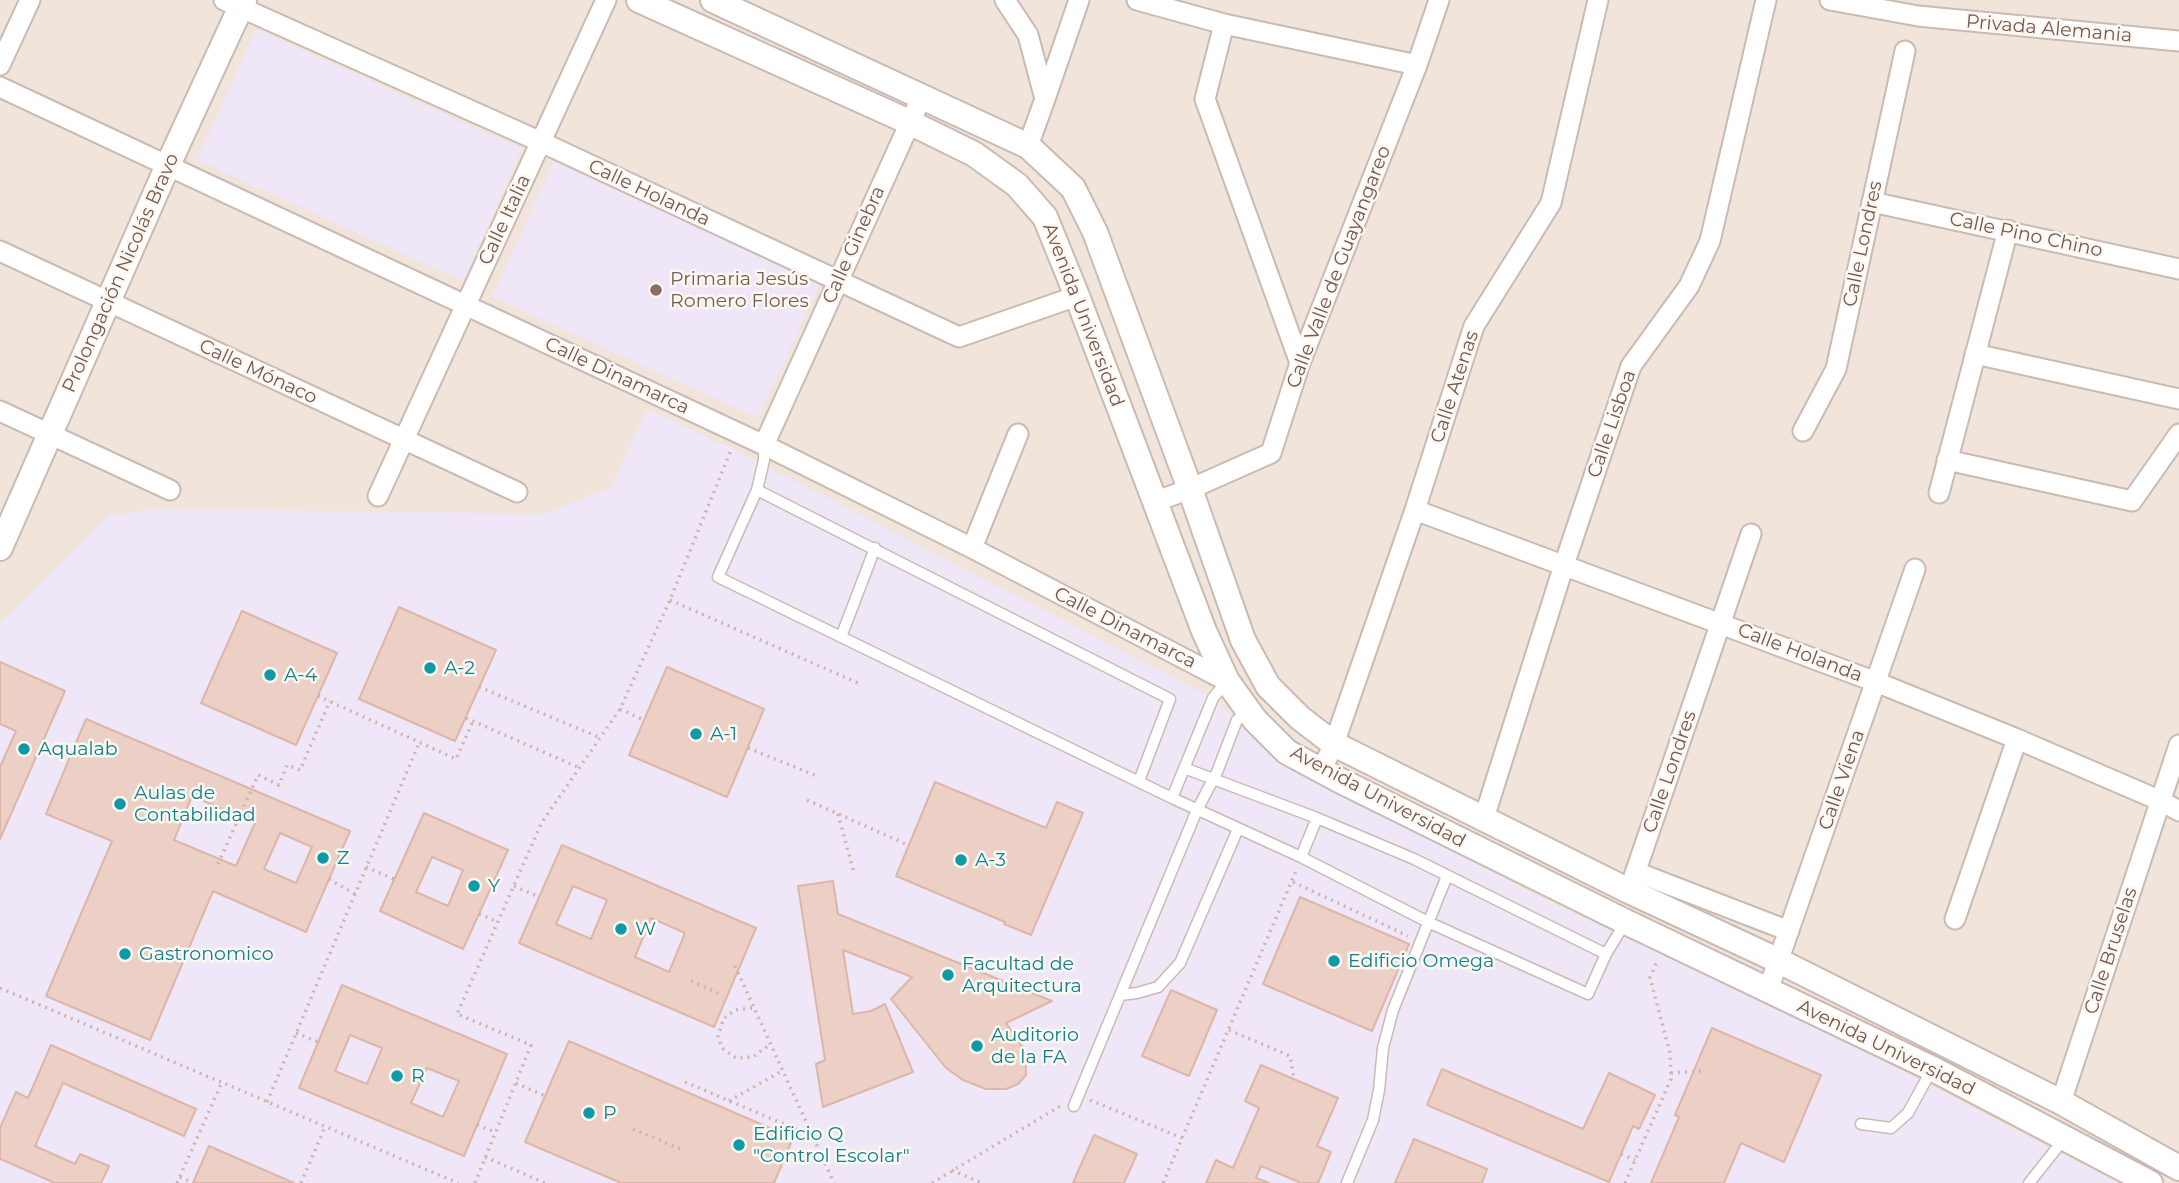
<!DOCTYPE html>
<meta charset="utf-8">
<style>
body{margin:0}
canvas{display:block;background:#faf2eb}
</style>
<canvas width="2179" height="1183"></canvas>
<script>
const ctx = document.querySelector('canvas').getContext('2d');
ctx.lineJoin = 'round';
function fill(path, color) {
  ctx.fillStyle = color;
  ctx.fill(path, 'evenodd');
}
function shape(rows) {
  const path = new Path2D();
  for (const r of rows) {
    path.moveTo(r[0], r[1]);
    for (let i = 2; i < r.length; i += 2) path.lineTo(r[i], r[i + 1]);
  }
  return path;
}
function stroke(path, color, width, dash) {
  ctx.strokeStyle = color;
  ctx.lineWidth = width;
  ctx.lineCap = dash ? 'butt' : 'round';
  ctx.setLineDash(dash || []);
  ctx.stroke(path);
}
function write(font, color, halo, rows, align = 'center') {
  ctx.font = font + ' Montserrat,sans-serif';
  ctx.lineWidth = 5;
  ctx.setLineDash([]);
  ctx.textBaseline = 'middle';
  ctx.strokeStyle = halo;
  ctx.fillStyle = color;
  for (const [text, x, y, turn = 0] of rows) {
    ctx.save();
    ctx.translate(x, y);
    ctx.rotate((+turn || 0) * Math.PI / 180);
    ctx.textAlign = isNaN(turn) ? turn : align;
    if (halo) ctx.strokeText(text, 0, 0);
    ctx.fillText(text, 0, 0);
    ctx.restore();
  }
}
fill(shape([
 [0,0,2179,0,2179,1183,0,1183]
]), '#f1e4da');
fill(shape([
 [256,29,522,149,463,281,197,160],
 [554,162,820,284,758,418,492,297],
 [647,409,741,453,1213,698,1286,765,1536,895,1841,1039,2118,1183,0,1183,0,623,110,515,162,509,546,514,611,487]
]), '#efe7f7');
const building = shape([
 [399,607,496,650,455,741,359,699,399,607],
 [242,611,337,653,296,745,201,703,242,611],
 [0,662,65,691,0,839,0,767,16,731,0,724,0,662],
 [667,667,764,709,727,797,629,755,667,667],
 [86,719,350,831,306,932,213,891,150,1040,46,996,112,841,46,814,86,719],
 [192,796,255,823,236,866,174,840,192,796],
 [280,833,312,847,296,883,264,869,280,833],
 [935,782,1046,828,1057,802,1083,813,1031,935,1004,924,1005,922,896,876,935,782],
 [424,813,508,850,463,949,380,911,424,813],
 [432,857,463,870,448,906,416,892,432,857],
 [562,845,756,928,714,1027,519,943,562,845],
 [573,886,607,900,591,939,556,924,573,886],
 [651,918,685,933,669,972,635,957,651,918],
 [833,881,838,914,1052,1001,1006,1023,1025,1051,1026,1075,1018,1084,1006,1089,986,1089,963,1080,946,1068,891,999,912,977,843,950,853,1014,871,1011,885,1004,913,1072,823,1107,816,1064,825,1060,798,886,833,881],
 [1300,897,1409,944,1372,1031,1263,984,1300,897],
 [342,985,507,1054,464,1156,299,1088,342,985],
 [350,1035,382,1048,367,1084,335,1071,350,1035],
 [427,1068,459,1081,443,1117,411,1103,427,1068],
 [1171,990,1217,1010,1189,1076,1142,1056,1171,990],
 [1712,1028,1821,1075,1784,1162,1741,1143,1724,1183,1651,1183,1679,1117,1675,1115,1712,1028],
 [569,1041,793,1138,774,1183,621,1183,525,1142,569,1041],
 [51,1045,196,1109,184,1136,63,1083,35,1146,75,1164,80,1154,109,1166,101,1183,55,1183,0,1159,0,1128,16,1092,28,1098,51,1045],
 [1261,1065,1338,1098,1317,1146,1331,1152,1318,1183,1301,1183,1261,1166,1256,1178,1269,1183,1206,1183,1216,1160,1233,1168,1259,1108,1245,1101,1261,1065],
 [1442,1069,1583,1129,1609,1073,1655,1095,1639,1129,1633,1126,1609,1182,1427,1105,1442,1069],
 [1094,1135,1137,1154,1124,1183,1073,1183,1094,1135],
 [1414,1139,1487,1169,1482,1183,1395,1183,1414,1139],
 [209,1146,294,1183,193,1183,209,1146]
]);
fill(building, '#ecd0c6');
stroke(building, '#dcb6a8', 2);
const service = shape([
 [764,445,764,460,757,490,718,577,1172,798,1301,857,1430,923,1588,994,1606,954,1414,859,1317,818,1184,768],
 [757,490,1170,699,1139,781],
 [841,637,875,548],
 [1172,798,1213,698,1226,682],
 [1301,857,1317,818],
 [1606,954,1625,923],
 [1120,995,1137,993,1158,987,1180,963,1238,829],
 [1074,1106,1197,810,1217,772,1237,720,1248,712],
 [1861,1124,1891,1128,1908,1113,1932,1069],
 [1347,1183,1373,1120,1379,1090,1383,1048,1393,1010,1447,876],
 [2029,1183,2064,1139]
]);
const minor = shape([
 [224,0,541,142,959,337,1077,296],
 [1005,0,1028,35,1045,99,1028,146],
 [1137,0,1224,24,1417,65],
 [1830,0,1918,16,2179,41],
 [1224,24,1205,99,1300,363],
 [0,65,30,0],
 [0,87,764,445,972,548,1227,681],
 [1045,99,1079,0],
 [1872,202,2179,269],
 [0,251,517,492],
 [1975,354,2179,399],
 [0,411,170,490],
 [1803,431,1836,369,1905,51],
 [764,445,922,96],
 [1947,460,2132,501,2179,434],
 [1939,493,2008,230],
 [378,496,606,0],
 [1154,502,1190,489,1271,453,1300,363,1417,65,1439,0],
 [1415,510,1876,682,2017,739,2161,801,2179,811],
 [972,548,1018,434],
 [1321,771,1334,744,1415,510,1474,326,1551,203,1598,0],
 [1484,818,1564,565,1631,366,1689,286,1710,241,1766,0],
 [1636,872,1789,931],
 [1629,891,1751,534],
 [1955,919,2017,739],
 [1768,990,1915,569],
 [2061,1102,2179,745]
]);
const tertiary = shape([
 [639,0,909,122,974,154,1017,185,1045,217,1077,296,1204,631,1227,681,1255,720,1287,752,1339,780,1626,922,1933,1069,2150,1183],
 [713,0,1028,146,1073,188,1095,232,1190,489,1243,640,1268,686,1300,718,1334,744,1629,891,1779,961,2061,1102,2179,1168],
 [0,548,168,165,244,0]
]);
stroke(service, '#cbbab2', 13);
stroke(minor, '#cbbab2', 23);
stroke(tertiary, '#cbbab2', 28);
stroke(shape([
 [670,600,858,683],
 [479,687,601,738],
 [318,696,456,759,473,721],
 [620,709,644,720],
 [466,718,580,768],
 [748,748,817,776],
 [807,800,908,845],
 [838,814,854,873],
 [218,864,258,775,279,785,287,765,300,770,330,701],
 [366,867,394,879],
 [329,879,355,894],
 [1293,882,1408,936],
 [514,886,539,897],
 [479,914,498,922],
 [735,966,834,1183],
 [691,981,722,995],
 [0,988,458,1183],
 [752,1008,735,1010,724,1018,718,1036,722,1048,736,1058,753,1057,769,1045],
 [1229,1030,1290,1056,1294,1079],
 [296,1033,318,1042],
 [1671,1073,1701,1071],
 [685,1082,812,1136],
 [516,1083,545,1096],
 [1090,1100,1182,1138],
 [729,1101,782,1071],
 [267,1102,419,743],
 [477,1125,495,1132],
 [633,1129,685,1151],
 [1621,1154,1635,1160],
 [485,1157,545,1183],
 [952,1170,982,1183],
 [180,1177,193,1183],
 [177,1183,222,1082],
 [301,1183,325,1127],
 [475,1183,531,1045,457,1014,542,822,620,709,670,600,731,450],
 [932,1183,1062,1105],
 [1163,1183,1296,871],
 [1625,1183,1671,1079,1670,1053,1650,978,1657,961]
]), '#d1b3a9', 3.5, [2, 5]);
stroke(service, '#fff', 10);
stroke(minor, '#fff', 19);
stroke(tertiary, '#fff', 24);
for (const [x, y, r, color] of [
 [656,290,7,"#8d6e63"],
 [430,668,7,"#0f9aa8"],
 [270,675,7,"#0f9aa8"],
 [696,734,7,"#0f9aa8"],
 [24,749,7,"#0f9aa8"],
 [120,804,7,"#0f9aa8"],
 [323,858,7,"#0f9aa8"],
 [961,860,7,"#0f9aa8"],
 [474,886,7,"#0f9aa8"],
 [621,929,7,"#0f9aa8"],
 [125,954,7,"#0f9aa8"],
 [1334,961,7,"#0f9aa8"],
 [948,975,7,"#0f9aa8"],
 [977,1046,7,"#0f9aa8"],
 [397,1076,7,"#0f9aa8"],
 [589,1113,7,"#0f9aa8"],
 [739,1145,7,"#0f9aa8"]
]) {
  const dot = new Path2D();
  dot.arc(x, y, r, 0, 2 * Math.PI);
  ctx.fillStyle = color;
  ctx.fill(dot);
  stroke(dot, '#fdf7f1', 2.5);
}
write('19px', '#725951', '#fdf7f1', [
 ["Privada Alemania",2049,29,5],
 ["Calle Holanda",649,193,25],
 ["Calle Italia",505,220,-65],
 ["Calle Pino Chino",2026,235,12],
 ["Calle Londres",1863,244,-78],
 ["Calle Ginebra",854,245,-66],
 ["Calle Valle de Guayangareo",1339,267,-69],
 ["Prolongación Nicolás Bravo",121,273,-66],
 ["Avenida Universidad",1083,315,69],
 ["Calle Mónaco",258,372,25],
 ["Calle Dinamarca",617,376,25],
 ["Calle Atenas",1455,387,-72],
 ["Calle Lisboa",1612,424,-71],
 ["Calle Dinamarca",1125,628,27],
 ["Calle Holanda",1800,653,21],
 ["Calle Londres",1670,772,-71],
 ["Calle Viena",1842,780,-71],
 ["Avenida Universidad",1378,797,28],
 ["Calle Bruselas",2111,951,-72],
 ["Avenida Universidad",1886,1048,26]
]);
write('19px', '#785e54', '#fdf7f1', [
 ["Primaria Jesús",670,279],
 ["Romero Flores",670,301]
], 'left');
write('19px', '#0d838f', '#fdf7f1', [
 ["A-2",444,668],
 ["A-4",284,675],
 ["A-1",710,734],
 ["Aqualab",38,749],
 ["Aulas de",134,793],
 ["Contabilidad",134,815],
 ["Z",337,858],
 ["A-3",975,860],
 ["Y",488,886],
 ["W",635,929],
 ["Gastronomico",139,954],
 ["Edificio Omega",1348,961],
 ["Facultad de",962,964],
 ["Arquitectura",962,986],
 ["Auditorio",991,1035],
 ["de la FA",991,1057],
 ["R",411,1076],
 ["P",603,1113],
 ["Edificio Q",753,1134],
 ["\"Control Escolar\"",753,1156]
], 'left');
</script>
